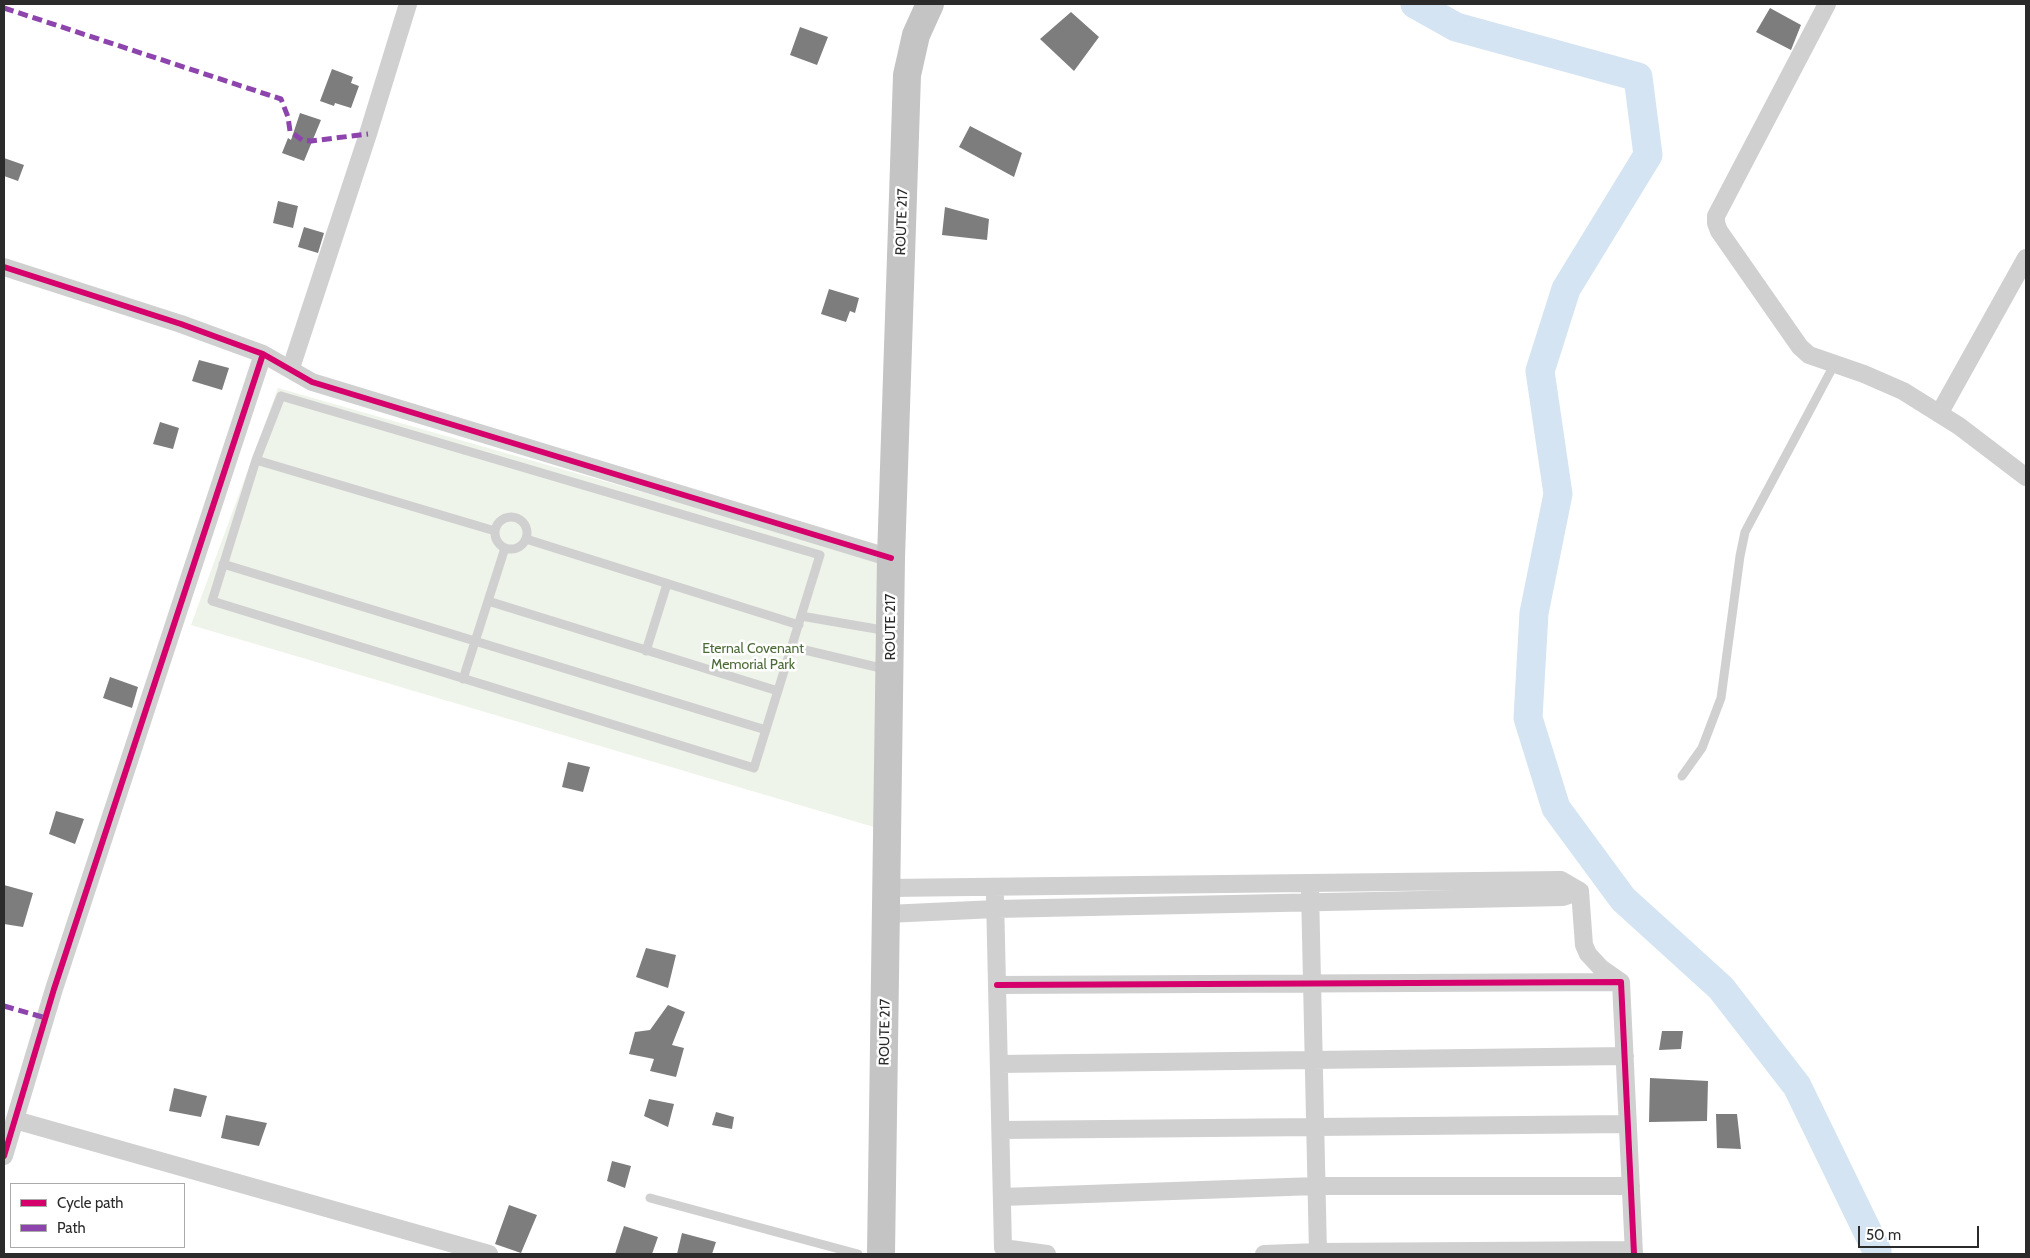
<!DOCTYPE html>
<style>
body{margin:0}
#map{position:relative;width:2030px;height:1258px;overflow:hidden;background:#fff;font-family:Cabin,sans-serif}
canvas{display:block}
.frame{position:absolute;inset:0;border:5px solid #2b2b2b;pointer-events:none}
.legend{position:absolute;left:10px;top:1183px;width:175px;height:65px;box-sizing:border-box;background:#fff;border:1px solid #aaa;margin:0;padding:6px 9px;list-style:none;font-size:15px;color:#2b2b2b}
.legend li{display:flex;align-items:center;gap:10px;height:25px}
.legend b{width:25px;border:1px solid #aaa}
.scale{position:absolute;left:1858px;top:1226px;width:121px;height:22px;box-sizing:border-box;border:2px solid #2b2b2b;border-top:0;padding-left:6px;font-size:15px;line-height:18px;white-space:nowrap;color:#2b2b2b;-webkit-text-stroke:4px #fff;paint-order:stroke}
</style>
<div id="map">
<canvas width="2030" height="1258"></canvas>
<div class="frame"></div>
<ul class="legend">
<li><b style="height:6px;background:#d6006c"></b>Cycle path</li>
<li><b style="height:6px;background:#8e44ad"></b>Path</li>
</ul>
<div class="scale">50 m</div>
</div>
<script>
const ctx = document.querySelector('canvas').getContext('2d');
ctx.lineJoin = 'round';
function fill(path, color) {
  ctx.fillStyle = color;
  ctx.fill(path, 'evenodd');
}
function shape(rows) {
  const path = new Path2D();
  for (const r of rows) {
    if (r.length === 3) {
      path.moveTo(r[0] + r[2], r[1]);
      path.arc(r[0], r[1], r[2], 0, 2 * Math.PI);
      continue;
    }
    path.moveTo(r[0], r[1]);
    for (let i = 2; i < r.length; i += 2) path.lineTo(r[i], r[i + 1]);
  }
  return path;
}
function stroke(path, color, width, dash) {
  ctx.strokeStyle = color;
  ctx.lineWidth = width;
  ctx.lineCap = dash ? 'butt' : 'round';
  ctx.setLineDash(dash || []);
  ctx.stroke(path);
}
function write(font, color, halo, rows, align = 'center') {
  ctx.font = font + ' Cabin,sans-serif';
  ctx.lineWidth = 5;
  ctx.setLineDash([]);
  ctx.textBaseline = 'middle';
  ctx.strokeStyle = halo;
  ctx.fillStyle = color;
  for (const [text, x, y, turn = 0] of rows) {
    ctx.save();
    ctx.translate(x, y);
    ctx.rotate((+turn || 0) * Math.PI / 180);
    ctx.textAlign = isNaN(turn) ? turn : align;
    if (halo) ctx.strokeText(text, 0, 0);
    ctx.fillText(text, 0, 0);
    ctx.restore();
  }
}
fill(shape([
 [278,388,887,562,884,830,191,625]
]), '#eef4e9');
stroke(shape([
 [1415,4,1456,27,1638,77,1648,155,1566,289,1540,371,1558,494,1534,613,1528,718,1556,808,1623,899,1721,988,1797,1086,1877,1251,1877,1254]
]), '#d4e4f2', 29);
fill(shape([
 [1770,8,1801,25,1791,50,1756,32],
 [1071,12,1099,37,1074,71,1040,39],
 [800,27,828,37,817,65,790,55],
 [332,69,353,77,351,83,359,86,351,108,335,103,334,106,320,101],
 [300,113,321,120,304,161,282,153,288,138,291,140],
 [970,126,1022,153,1014,177,959,147],
 [4,158,24,165,18,181,4,176],
 [278,201,298,206,293,228,273,223],
 [945,207,989,219,987,240,942,235],
 [304,227,324,233,318,253,298,247],
 [829,289,859,298,855,313,850,311,846,322,821,314],
 [199,360,229,368,222,390,192,381],
 [160,422,179,428,173,449,153,444],
 [110,677,138,687,132,708,103,698],
 [568,762,590,767,583,792,562,787],
 [56,811,84,819,75,844,49,834],
 [4,885,33,893,23,927,4,924],
 [646,948,676,955,668,988,636,977],
 [668,1005,685,1012,672,1045,684,1048,676,1077,650,1071,654,1059,629,1054,635,1032,650,1030],
 [1662,1031,1683,1031,1681,1049,1659,1050],
 [1650,1078,1708,1081,1707,1121,1649,1122],
 [174,1088,207,1096,201,1117,169,1111],
 [649,1099,674,1104,668,1127,644,1116],
 [716,1112,734,1117,732,1129,712,1125],
 [1716,1114,1737,1114,1741,1149,1717,1148],
 [226,1115,267,1123,259,1146,221,1138],
 [612,1161,631,1166,625,1188,607,1181],
 [509,1205,537,1215,521,1253,495,1244],
 [624,1226,658,1237,652,1254,615,1254],
 [682,1233,716,1242,712,1254,677,1254]
]), '#7d7d7d');
stroke(shape([
 [281,396,820,555,754,768,212,601,256,460,281,396],
 [256,460,495,531],
 [511,533,16],
 [526,539,799,625],
 [223,564,766,730],
 [488,601,778,691],
 [801,616,888,631],
 [792,647,885,669],
 [646,651,667,584],
 [463,679,505,548],
 [1682,776,1702,748,1721,698,1740,556,1745,532,1834,365],
 [650,1198,858,1254]
]), '#d0d0d0', 9);
stroke(shape([
 [1827,4,1716,216,1716,223,1719,231,1800,347,1809,355,1864,374,1903,391,1959,426,2026,477],
 [4,267,181,324,263,354,312,382,891,558],
 [291,368,368,134,408,4],
 [1939,414,2026,258],
 [888,888,1561,880,1580,891],
 [1310,890,1318,1254],
 [1580,891,1584,945,1588,954,1601,968,1621,982],
 [995,897,1003,1248,1047,1254],
 [887,914,996,909,1563,897,1580,891],
 [997,985,1621,982,1634,1254],
 [999,1064,1625,1056],
 [15,1120,489,1254],
 [1001,1130,1628,1124],
 [4,1156,54,989,263,354],
 [1002,1197,1316,1186,1631,1186],
 [1264,1254,1318,1252,1634,1250]
]), '#d0d0d0', 18);
stroke(shape([
 [881,1254,891,558,907,75,916,35,930,4]
]), '#c4c4c4', 28);
stroke(shape([
 [4,8,281,99,288,117,290,131,302,140,311,141,368,134],
 [4,1006,46,1018]
]), '#8e44ad', 5, [10, 5]);
stroke(shape([
 [4,267,181,324,263,354,312,382,891,558],
 [997,985,1621,982,1634,1254],
 [4,1156,54,989,263,354]
]), '#d6006c', 6);
write('14px', '#2b2b2b', '#fff', [
 ["ROUTE 217",902,222,-88],
 ["ROUTE 217",891,627,-90],
 ["ROUTE 217",885,1032,-89]
]);
write('14px', '#4b6a36', '#fff', [
 ["Eternal Covenant",753,649],
 ["Memorial Park",753,665]
]);
</script>
